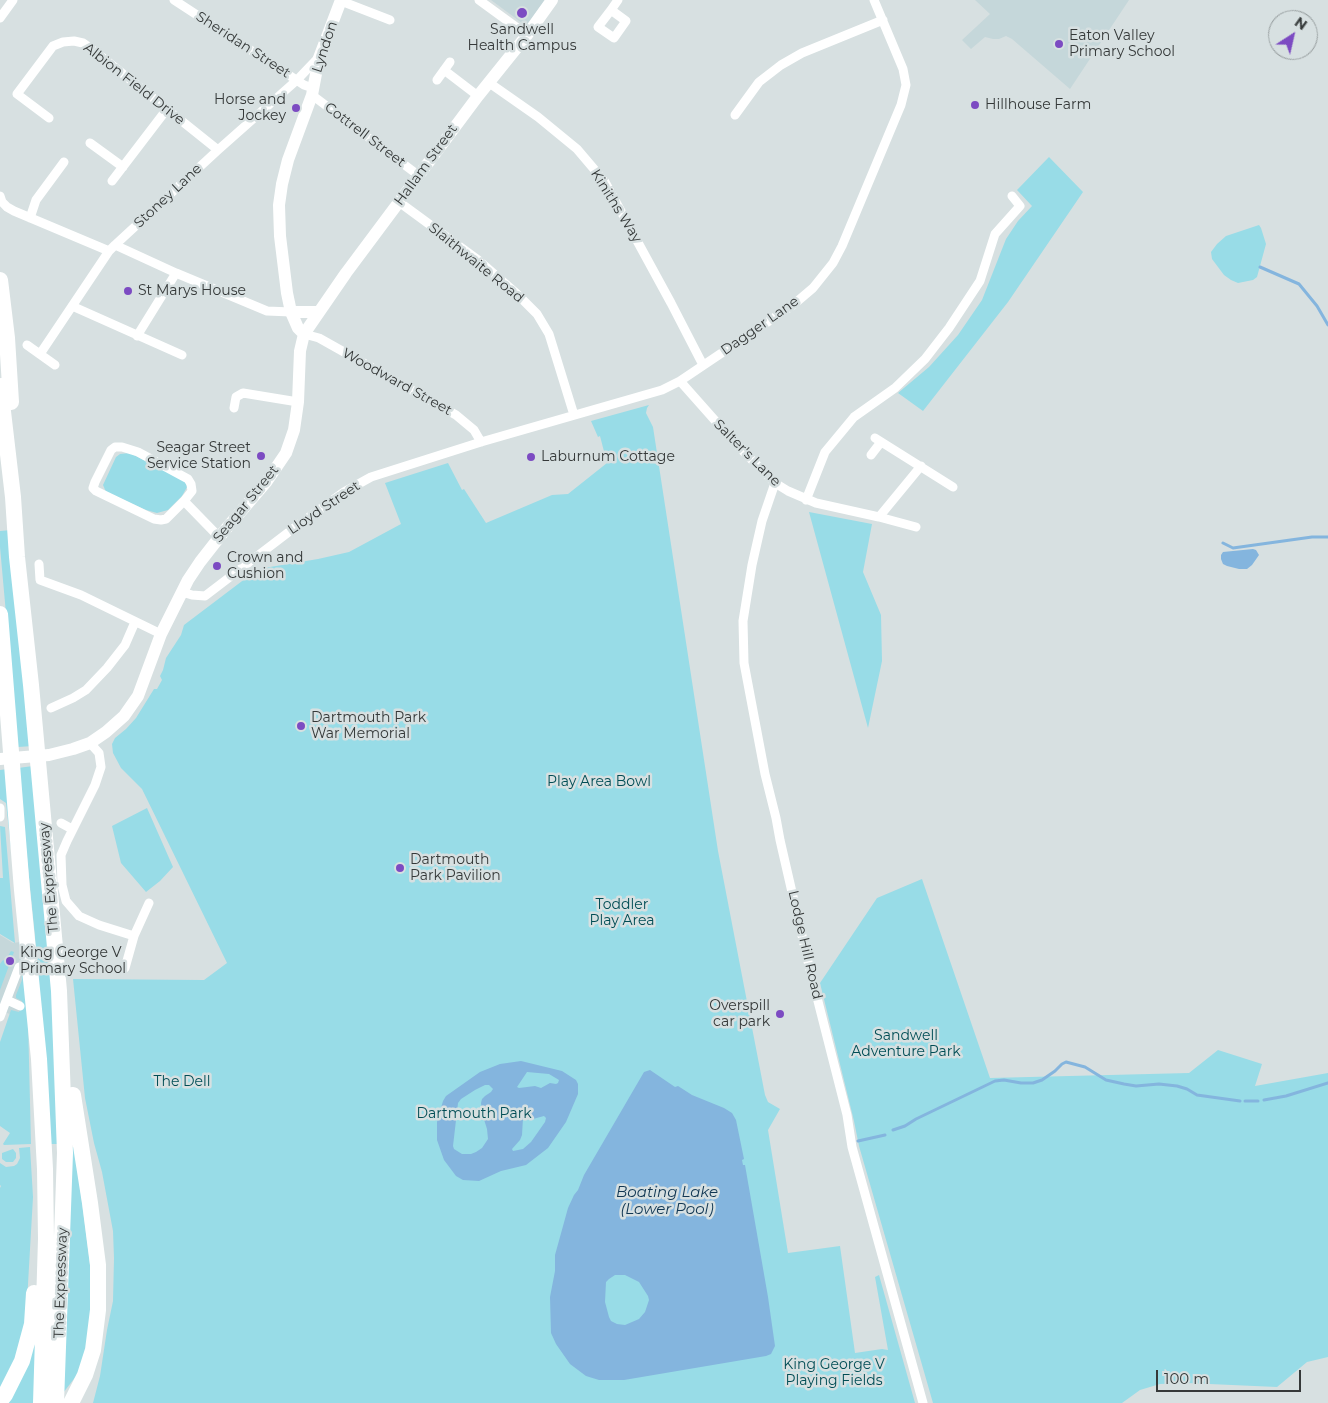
<!DOCTYPE html>
<style>
body{margin:0}
#map{position:relative;width:1328px;height:1403px;overflow:hidden;background:#d7e0e1;font-family:Montserrat,sans-serif}
canvas{display:block}
.north{position:absolute;left:1268px;top:10px;width:50px;height:50px;box-sizing:border-box;background:#d7e0e1;border:1px solid #969d9e;border-radius:50%;rotate:35deg;font-size:14px;font-weight:700;line-height:20px;text-align:center;color:#353939}
.north::after{content:'';display:block;margin:auto;width:18px;height:22px;background:#7c4bc2;clip-path:polygon(50% 0,100% 100%,50% 72%,0 100%)}
.scale{position:absolute;left:1156px;top:1370px;width:145px;height:22px;box-sizing:border-box;border:2px solid #353939;border-top:0;padding-left:6px;font-size:15px;line-height:18px;white-space:nowrap;color:#353939;-webkit-text-stroke:4px #d7e0e1;paint-order:stroke}
</style>
<div id="map">
<canvas width="1328" height="1403"></canvas>
<div class="north">N</div>
<div class="scale">100 m</div>
</div>
<script>
const ctx = document.querySelector('canvas').getContext('2d');
ctx.lineJoin = 'round';
function fill(path, color) {
  ctx.fillStyle = color;
  ctx.fill(path, 'evenodd');
}
function shape(rows) {
  const path = new Path2D();
  for (const r of rows) {
    path.moveTo(r[0], r[1]);
    for (let i = 2; i < r.length; i += 2) path.lineTo(r[i], r[i + 1]);
  }
  return path;
}
function stroke(path, color, width, dash) {
  ctx.strokeStyle = color;
  ctx.lineWidth = width;
  ctx.lineCap = dash ? 'butt' : 'round';
  ctx.setLineDash(dash || []);
  ctx.stroke(path);
}
function write(font, color, halo, rows, align = 'center') {
  ctx.font = font + ' Montserrat,sans-serif';
  ctx.lineWidth = 5;
  ctx.setLineDash([]);
  ctx.textBaseline = 'middle';
  ctx.strokeStyle = halo;
  ctx.fillStyle = color;
  for (const [text, x, y, turn = 0] of rows) {
    ctx.save();
    ctx.translate(x, y);
    ctx.rotate((+turn || 0) * Math.PI / 180);
    ctx.textAlign = isNaN(turn) ? turn : align;
    if (halo) ctx.strokeText(text, 0, 0);
    ctx.fillText(text, 0, 0);
    ctx.restore();
  }
}
fill(shape([
 [491,0,545,0,526,26],
 [975,0,1129,0,1070,89,1012,39,1006,36,999,39,993,39,985,37,971,49,962,40,990,14],
 [0,935,13,943,20,942,24,1020,0,1010]
]), '#c5d7da');
fill(shape([
 [1049,157,1083,192,1008,302,923,411,898,393,929,367,958,335,982,300,1006,239,1018,221,1032,206,1017,190],
 [1259,225,1261,228,1266,244,1257,277,1253,280,1238,283,1231,280,1224,275,1212,259,1211,252,1217,244,1226,236],
 [649,405,647,408,646,413,653,427,718,851,765,1095,768,1102,780,1109,768,1130,788,1253,840,1246,855,1353,882,1349,888,1350,875,1277,879,1275,915,1403,93,1403,100,1376,107,1330,113,1301,114,1258,113,1231,102,1172,94,1143,85,1098,73,979,204,980,227,963,142,789,121,768,113,753,112,744,115,738,126,729,136,718,154,689,157,689,162,680,160,676,163,670,166,658,181,635,184,625,258,569,318,559,349,552,401,524,385,483,448,463,462,490,464,489,486,523,552,495,568,494,607,463,600,436,598,437,591,421],
 [130,453,185,481,187,487,182,496,168,510,157,513,146,510,106,492,103,485,116,457,120,454],
 [809,512,872,524,863,572,881,615,882,661,868,728],
 [11,530,33,746,18,747,0,547,0,531],
 [33,766,51,959,59,1144,49,1144,35,937,18,768],
 [8,769,27,978,31,1144,4,1145,3,1144,10,1133,0,1126,0,1042,11,1010,19,1012,22,1003,22,1001,16,998,16,995,22,980,15,884,6,803,0,799,0,770],
 [147,808,173,867,160,881,146,892,121,863,112,826],
 [0,826,5,827,15,943,0,934,0,878,3,878],
 [922,879,990,1078,1189,1073,1218,1050,1262,1064,1255,1086,1328,1073,1328,1357,1307,1362,1277,1387,1187,1383,1160,1384,1140,1390,1122,1403,933,1403,859,1146,854,1121,820,983,877,898],
 [11,951,14,952,0,990,0,964,3,960,5,961],
 [30,1147,33,1197,26,1319,15,1359,0,1389,0,1188,1,1186,0,1185,0,1163,6,1167,14,1166,17,1164,20,1158,19,1148],
 [70,1147,75,1147,92,1280,88,1349,77,1375,63,1393],
 [13,1149,16,1153,16,1158,13,1162,6,1162,2,1159,2,1153],
 [35,1334,35,1403,6,1403]
]), '#98dce7');
fill(shape([
 [1253,549,1256,550,1259,555,1252,565,1247,569,1239,569,1227,566,1223,564,1221,559,1221,555,1223,552],
 [521,1061,562,1071,576,1080,578,1084,578,1094,566,1122,548,1148,526,1165,501,1171,479,1181,463,1180,456,1176,444,1160,437,1140,437,1122,443,1101,446,1096,480,1072,500,1064],
 [527,1072,549,1074,559,1080,558,1083,556,1084,550,1083,541,1088,535,1086,519,1088,517,1087],
 [485,1085,489,1085,493,1089,491,1092,485,1096,482,1099,481,1103,482,1113,487,1129,488,1139,482,1148,476,1152,471,1154,462,1154,454,1149,453,1146,458,1103,461,1099,475,1090],
 [544,1116,546,1118,545,1122,531,1142,523,1149,513,1151,512,1149,520,1140,522,1135,523,1118,533,1119],
 [650,1070,675,1087,678,1086,692,1095,724,1108,732,1113,736,1120,744,1159,742,1160,743,1165,745,1165,768,1297,775,1346,771,1354,766,1356,624,1380,599,1380,586,1376,570,1364,556,1344,551,1333,550,1297,555,1271,555,1255,568,1208,574,1195,578,1190,584,1175,644,1072],
 [615,1275,625,1275,639,1282,648,1296,649,1300,645,1312,639,1319,625,1325,617,1324,611,1321,609,1317,605,1302,606,1282,609,1279]
]), '#84b5de');
stroke(shape([
 [1260,267,1299,284,1317,306,1328,325],
 [1223,543,1233,548,1312,537,1328,537],
 [1264,1100,1286,1096,1328,1083],
 [1245,1101,1258,1101],
 [893,1130,905,1126,916,1119,995,1081,1004,1080,1021,1083,1033,1083,1042,1080,1055,1071,1062,1064,1066,1062,1085,1067,1106,1080,1124,1084,1136,1086,1159,1084,1177,1086,1187,1089,1197,1095,1240,1101],
 [858,1141,885,1135]
]), '#84b5de', 3);
stroke(shape([
 [174,0,304,85,313,88],
 [479,0,527,35],
 [341,1,390,20],
 [611,10,626,21,614,38,598,27,611,10,618,0],
 [0,18,13,0],
 [444,70,478,96],
 [437,80,450,62],
 [488,82,538,117,577,149,605,182,671,303,703,365],
 [312,95,418,175],
 [735,115,759,82,781,65,802,53,883,20],
 [49,118,17,94,53,46,63,42,74,41,83,43,97,53,218,150],
 [90,143,123,167],
 [112,181,167,109],
 [0,196,2,202,7,207,14,211,109,251],
 [399,202,478,260,517,294,537,314,549,334,574,415],
 [30,218,36,200,64,162],
 [115,245,176,273,267,311,291,312],
 [72,306,182,355],
 [304,334,319,338,456,415,474,430,481,442],
 [137,336,176,273],
 [27,345,55,365],
 [40,354,109,251,115,245,218,150,297,80,318,58],
 [680,381,735,443,775,483,788,491,816,503,879,517,916,527],
 [234,408,236,397,243,393,298,402],
 [875,438,953,487],
 [871,455,881,442],
 [775,483,762,521,752,565,743,621,744,663,765,774,776,818,780,840,809,966,847,1115,852,1147,923,1403],
 [806,500,825,452,854,417,895,388,925,359,949,328,980,281,995,234,1020,206,1012,196],
 [184,501,166,519,161,520,154,519,96,491,93,488,95,482,111,450,115,447,122,447,138,452,188,479,191,484,192,491,184,501,219,537],
 [879,517,921,466],
 [39,564,40,580,81,595,161,634],
 [182,592,192,595,205,596,294,528,344,492,371,477,481,442,662,390,680,381,793,305,813,288,833,263,842,246,901,105,906,85,903,69,874,0],
 [51,708,73,698,86,690,107,668,125,645,135,622],
 [90,743,99,753,101,767,95,785,67,841,61,855,62,885,66,901,79,916,99,925,134,936],
 [0,808,0,817],
 [61,823,72,829],
 [125,968,134,936,149,903],
 [7,1000,20,1006],
 [0,1017,19,967]
]), '#fff', 9);
stroke(shape([
 [291,312,319,312],
 [304,334,298,328,291,312,287,293,280,236,279,205,282,184,288,160,312,95,319,58,341,0],
 [0,759,49,755,73,749,90,743,106,732,124,716,138,696,161,634,188,580,200,562,225,530,267,481,286,453,294,430,298,402,300,351,304,334,346,273,478,96,527,35,552,0]
]), '#fff', 12);
stroke(shape([
 [0,280,7,338,11,402],
 [0,386,13,497,17,557,31,685,59,991,65,1153,56,1403],
 [0,614,22,890,39,1059,45,1169,46,1239,41,1403],
 [0,1401,5,1395,22,1361,32,1324,34,1293],
 [71,1403,85,1375,93,1350,98,1310,98,1265,90,1203,73,1095]
]), '#fff', 16);
for (const [x, y, r, color] of [
 [522,13,6,"#7c4bc2"],
 [1059,44,5,"#7c4bc2"],
 [975,105,5,"#7c4bc2"],
 [296,108,5,"#7c4bc2"],
 [128,291,5,"#7c4bc2"],
 [261,456,5,"#7c4bc2"],
 [531,457,5,"#7c4bc2"],
 [217,566,5,"#7c4bc2"],
 [301,726,5,"#7c4bc2"],
 [400,868,5,"#7c4bc2"],
 [10,961,5,"#7c4bc2"],
 [780,1014,5,"#7c4bc2"]
]) {
  const dot = new Path2D();
  dot.arc(x, y, r, 0, 2 * Math.PI);
  ctx.fillStyle = color;
  ctx.fill(dot);
  stroke(dot, '#d7e0e1', 2);
}
write('14px', '#353939', '#d7e0e1', [
 ["Sandwell",522,30,"center"],
 ["Health Campus",522,46,"center"],
 ["Eaton Valley",1069,36],
 ["Primary School",1069,52],
 ["Horse and",286,100,"right"],
 ["Jockey",286,116,"right"],
 ["Hillhouse Farm",985,105],
 ["St Marys House",138,291],
 ["Seagar Street",251,448,"right"],
 ["Service Station",251,464,"right"],
 ["Laburnum Cottage",541,457],
 ["Crown and",227,558],
 ["Cushion",227,574],
 ["Dartmouth Park",311,718],
 ["War Memorial",311,734],
 ["Dartmouth",410,860],
 ["Park Pavilion",410,876],
 ["King George V",20,953],
 ["Primary School",20,969],
 ["Overspill",770,1006,"right"],
 ["car park",770,1022,"right"]
], 'left');
write('14px', '#353939', '#d7e0e1', [
 ["Sheridan Street",243,45,33],
 ["Lyndon",325,47,-72],
 ["Albion Field Drive",134,84,38],
 ["Cottrell Street",365,135,37],
 ["Hallam Street",426,165,-54],
 ["Stoney Lane",168,196,-43],
 ["Kiniths Way",616,206,58],
 ["Slaithwaite Road",476,263,39],
 ["Dagger Lane",760,326,-35],
 ["Woodward Street",397,382,29],
 ["Salter's Lane",747,453,45],
 ["Seagar Street",246,504,-51],
 ["Lloyd Street",324,508,-34],
 ["The Expressway",49,878,-95],
 ["Lodge Hill Road",805,945,77],
 ["The Expressway",61,1283,-88]
]);
write('14px', '#014d55', '#d7e0e1', [
 ["Play Area Bowl",599,782],
 ["Toddler",622,905],
 ["Play Area",622,921],
 ["Sandwell",906,1036],
 ["Adventure Park",906,1052],
 ["The Dell",182,1082],
 ["Dartmouth Park",474,1114],
 ["King George V",834,1365],
 ["Playing Fields",834,1381]
]);
write('italic 15px', '#113753', '#d7e0e1', [
 ["Boating Lake",667,1193],
 ["(Lower Pool)",667,1210]
]);
</script>
